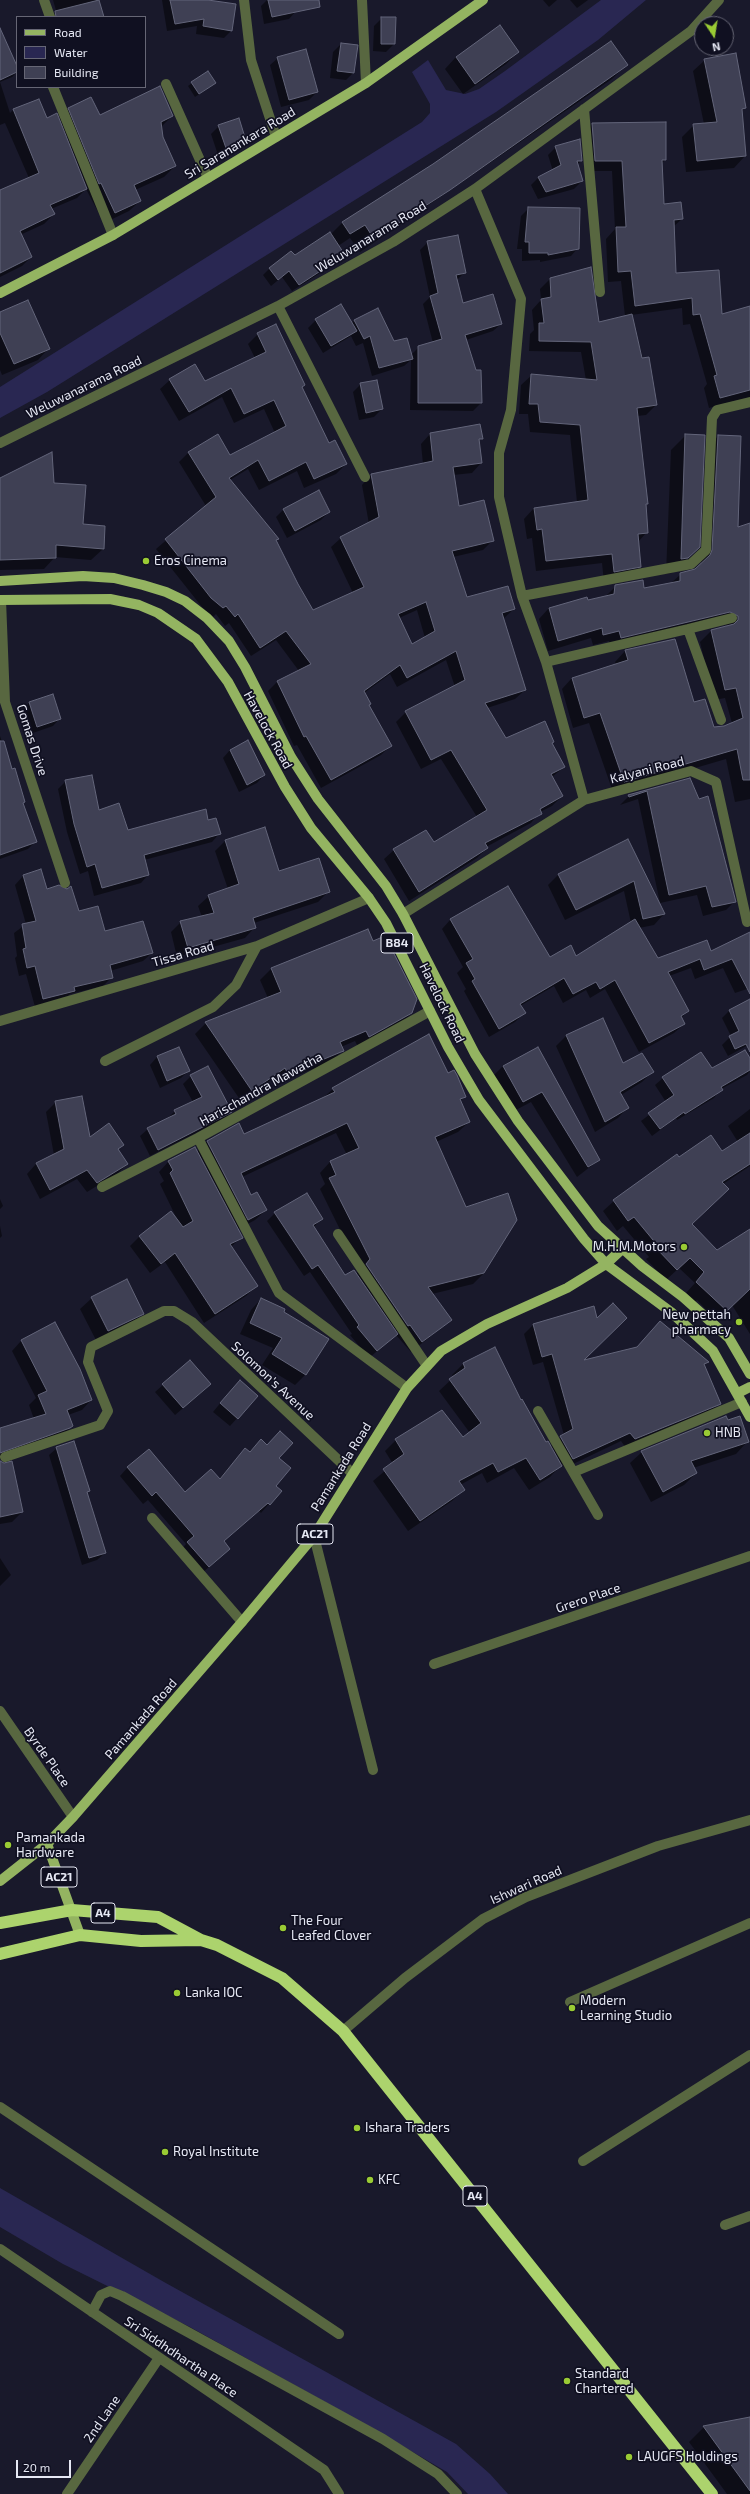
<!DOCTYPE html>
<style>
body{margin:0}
#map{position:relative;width:750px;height:2494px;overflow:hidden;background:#19192b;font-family:"Exo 2",sans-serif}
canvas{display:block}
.legend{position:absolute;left:16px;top:16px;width:130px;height:72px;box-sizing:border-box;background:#101021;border:1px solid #666675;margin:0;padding:5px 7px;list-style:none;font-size:12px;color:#e6e8f4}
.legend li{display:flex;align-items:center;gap:8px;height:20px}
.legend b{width:20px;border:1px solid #666675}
.north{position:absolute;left:694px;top:16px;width:40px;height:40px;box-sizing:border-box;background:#101021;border:1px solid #666675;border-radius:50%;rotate:168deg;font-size:11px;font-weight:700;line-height:16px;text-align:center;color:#e6e8f4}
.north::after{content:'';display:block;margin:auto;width:14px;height:18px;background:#9acb34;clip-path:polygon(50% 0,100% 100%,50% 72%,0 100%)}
.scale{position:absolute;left:16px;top:2460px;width:55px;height:18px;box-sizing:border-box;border:2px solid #e6e8f4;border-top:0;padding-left:5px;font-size:12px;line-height:14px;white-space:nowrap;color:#e6e8f4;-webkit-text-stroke:3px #101021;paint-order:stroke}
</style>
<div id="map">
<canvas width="750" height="2494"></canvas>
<ul class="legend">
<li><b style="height:5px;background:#94b461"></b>Road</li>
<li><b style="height:11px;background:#292752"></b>Water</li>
<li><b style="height:11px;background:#3f4054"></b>Building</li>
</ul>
<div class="north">N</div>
<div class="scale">20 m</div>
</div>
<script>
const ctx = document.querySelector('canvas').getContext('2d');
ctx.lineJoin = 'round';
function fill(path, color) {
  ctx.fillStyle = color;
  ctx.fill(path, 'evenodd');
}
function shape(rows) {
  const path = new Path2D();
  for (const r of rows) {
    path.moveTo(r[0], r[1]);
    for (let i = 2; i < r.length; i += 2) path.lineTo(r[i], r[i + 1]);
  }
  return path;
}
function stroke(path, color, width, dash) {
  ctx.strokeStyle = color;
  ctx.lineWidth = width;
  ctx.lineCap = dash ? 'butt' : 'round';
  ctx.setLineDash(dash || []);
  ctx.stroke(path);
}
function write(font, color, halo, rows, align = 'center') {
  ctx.font = font + ' "Exo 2",sans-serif';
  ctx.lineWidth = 3.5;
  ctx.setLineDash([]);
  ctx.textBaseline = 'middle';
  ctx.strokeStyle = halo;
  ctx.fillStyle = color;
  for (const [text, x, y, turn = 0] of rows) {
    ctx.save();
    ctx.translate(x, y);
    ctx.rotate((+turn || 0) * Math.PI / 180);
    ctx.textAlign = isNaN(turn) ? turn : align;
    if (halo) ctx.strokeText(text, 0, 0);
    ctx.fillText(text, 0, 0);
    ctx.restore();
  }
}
fill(shape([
 [601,0,646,0,598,40,496,112,47,392,0,418,0,387,422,122,430,113,430,104,412,72,428,60,446,90,465,94,479,89,505,71],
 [0,2188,164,2282,456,2444,490,2474,508,2494,468,2494,447,2472,370,2427,190,2327,63,2264,0,2227]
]), '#292752');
fill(shape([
 [53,0,98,0,103,17,53,17,57,14],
 [162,0,201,0,232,30,224,38,196,34,197,26,167,31],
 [267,0,294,0,296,11,289,19,264,24,261,6],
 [543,0,557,0,549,7],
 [570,0,588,0,577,8],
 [382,18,395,18,394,44,386,52,373,51,374,26],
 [0,39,17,68,17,72,12,77,0,82,10,113,13,110,47,119,58,119,69,108,99,116,172,116,161,127,162,137,175,166,164,177,135,190,140,201,129,211,104,223,86,189,77,198,51,209,54,214,44,224,20,235,31,257,22,266,0,277,0,191,29,178,5,123,0,125],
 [341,44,353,73,346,80,330,78,333,52],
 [518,52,506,64,463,94,445,69,456,57],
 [278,58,317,92,309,100,281,107,270,65],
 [705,60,745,108,741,112,745,156,734,168,686,172,682,137,694,125,704,124,693,71],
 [626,65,612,79,360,252,350,238,338,246,344,255,337,262,292,291,282,277,271,286,263,275,269,269,330,235,342,223,434,165],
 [192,83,211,86,195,97,188,86],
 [592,124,665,160,661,164,663,205,682,219,673,227,675,274,721,316,750,307,750,397,709,408,704,388,707,384,690,324,683,325,682,308,631,315,656,405,646,415,637,416,647,504,645,506,647,532,638,542,640,566,630,577,604,582,602,563,536,571,532,538,527,539,524,519,534,508,577,502,570,435,530,432,528,414,519,414,521,385,532,375,586,380,581,352,529,351,530,334,534,330,532,310,541,300,540,289,550,279,590,268,598,323,625,316,621,281,608,282,606,239,615,229,612,171,585,171,582,134],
 [219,126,246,144,238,151,219,158,211,134],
 [556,147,581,161,577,165,582,181,574,189,538,199,531,185,538,178,553,171,548,155],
 [529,208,578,248,571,256,540,262,540,260,522,261,522,249,517,249,521,216],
 [428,242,465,272,457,280,463,304,501,324,493,331,466,340,475,371,480,371,481,403,473,411,410,410,411,360,404,366,372,376,363,343,356,346,351,336,323,353,308,328,316,320,352,323,355,320,411,355,419,347,433,343,423,304,430,297,420,250],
 [0,313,49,348,38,360,2,375,0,370],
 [258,334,304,385,301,388,328,445,346,464,336,474,304,488,297,471,259,490,248,469,230,480,278,538,276,541,297,584,313,611,353,593,331,547,341,538,369,524,362,485,371,475,423,464,421,444,430,434,479,425,481,463,472,473,453,475,458,507,493,540,483,550,453,557,466,598,514,609,503,619,525,690,515,699,487,708,506,739,551,744,564,767,552,777,562,796,552,806,540,812,531,823,486,847,487,848,477,858,409,901,384,859,394,850,433,843,477,817,441,759,421,769,396,722,406,712,455,687,446,660,397,687,390,674,364,693,368,706,390,746,381,755,321,788,297,745,294,746,268,691,278,681,299,671,276,640,251,656,229,623,225,626,216,614,213,617,202,607,156,549,206,506,179,462,189,452,230,456,275,433,264,409,234,423,222,397,179,421,160,389,170,380,205,382,255,358,248,344],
 [417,610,425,638,412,645,399,618],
 [361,384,382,409,374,417,359,420,353,392],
 [686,435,699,547,672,573,666,574,671,450],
 [718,436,737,528,750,524,750,799,735,802,726,759,613,792,589,723,573,728,562,689,572,678,616,665,615,662,625,651,693,704,714,729,732,723,725,698,714,700,700,642,711,631,727,627,726,624,611,648,609,641,593,645,591,638,548,651,539,619,549,608,605,597,616,586,643,589,670,584,681,574,696,570,701,565,708,447],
 [0,479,53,484,82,525,103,549,91,560,55,557,44,569,0,570],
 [284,509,329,512,321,520,287,538,276,517],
 [29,703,60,718,53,726,30,734,22,711],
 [0,736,36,841,28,849,0,859],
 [230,750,264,775,257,783,239,792,223,758],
 [691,780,735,901,726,910,703,916,697,895,660,903,638,799,620,805,629,796],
 [66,781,98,811,127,831,208,821,219,834,212,842,144,860,148,875,141,883,94,896,88,871,80,874,67,832,58,789],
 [226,840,279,872,329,891,318,902,254,923,255,927,245,938,177,957,171,932,181,922,202,917,198,906,209,896,228,889,215,851],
 [628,840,664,914,654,925,639,928,657,960,710,952,750,935,750,988,735,993,723,968,695,979,691,968,669,976,688,1011,681,1018,684,1024,674,1033,639,1052,605,989,590,998,586,990,563,1003,554,986,520,1006,524,1013,515,1022,489,1037,464,991,466,989,457,973,463,967,442,929,451,919,550,958,576,958,631,923,624,891,565,920,548,885,558,875],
 [40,871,46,890,104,933,152,953,143,961,110,971,112,977,103,986,70,994,65,999,35,1007,26,974,19,976,15,958,17,956,14,933,26,924,15,885,23,876],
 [373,942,412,1013,400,1024,358,1047,355,1041,341,1047,343,1050,332,1061,277,1084,274,1078,241,1101,195,1034,206,1023,268,998,260,980,271,969],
 [750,1000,750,1044,728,1056,722,1045,731,1036,722,1018,729,1011],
 [602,1020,623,1065,652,1072,642,1082,621,1095,628,1107,618,1118,595,1132,556,1046,566,1036],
 [179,1048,188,1071,181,1078,160,1088,150,1065,157,1057],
 [538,1048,599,1160,577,1177,531,1102,512,1112,492,1077,503,1066],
 [750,1060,750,1071,747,1075,721,1089,714,1098,677,1120,676,1118,652,1136,641,1121,666,1102,655,1085,663,1078,711,1070],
 [448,1074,464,1097,460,1101,469,1122,458,1132,436,1142,484,1273,473,1284,432,1294,451,1320,411,1352,396,1335,369,1358,350,1335,352,1334,310,1272,304,1276,267,1221,275,1213,321,1219,314,1227,345,1276,356,1274,360,1270,320,1189,325,1184,320,1173,330,1162,347,1155,336,1133,242,1177,250,1196,266,1210,255,1220,237,1230,241,1237,231,1247,256,1286,246,1296,204,1323,165,1262,150,1273,130,1246,140,1236,178,1221,160,1184,164,1181,159,1172,169,1161,197,1152,207,1141,244,1135,323,1098,333,1089],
 [191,1076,231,1112,224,1119,150,1156,140,1136,148,1129,167,1119,175,1111,193,1102,183,1084],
 [56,1102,89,1138,117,1150,127,1164,118,1173,87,1192,77,1179,40,1199,27,1174,36,1164,54,1155,46,1112],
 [750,1109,750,1166,723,1184,691,1224,717,1251,750,1230,750,1334,732,1305,716,1320,697,1300,695,1302,686,1293,695,1283,679,1268,666,1280,646,1259,649,1257,623,1226,617,1231,603,1211,614,1201,677,1156,679,1158,722,1152,738,1142,728,1126],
 [0,1199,3,1206,0,1209],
 [0,1226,2,1236,0,1238],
 [92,1298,143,1313,131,1325,97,1342,80,1309],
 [261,1299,327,1340,305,1375,295,1385,262,1365,273,1348,240,1334,251,1310],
 [593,1308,581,1361,707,1362,703,1366,720,1403,711,1412,626,1448,621,1441,573,1464,572,1462,564,1467,562,1464,550,1477,529,1490,514,1468,487,1483,482,1473,460,1485,463,1490,452,1501,408,1531,373,1481,393,1464,385,1451,396,1440,463,1438,470,1433,439,1391,454,1377,452,1375,463,1364,494,1349,520,1402,546,1444,550,1447,564,1435,543,1362,533,1365,524,1334,533,1325],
 [55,1323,91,1400,82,1410,68,1415,72,1426,60,1438,0,1459,0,1429,34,1419,29,1405,36,1398,12,1351,21,1341],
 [189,1362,202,1392,175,1415,155,1392],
 [232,1389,257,1396,230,1426,213,1412],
 [728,1421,747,1442,736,1454,693,1468,696,1473,684,1485,651,1502,630,1463,642,1452],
 [261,1440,277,1458,275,1486,280,1491,261,1513,259,1511,223,1542,229,1549,200,1575,180,1551,186,1544,148,1500,143,1504,120,1476,128,1467,185,1493,219,1479,245,1449,249,1452],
 [57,1448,86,1493,105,1553,97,1560,82,1565,49,1455],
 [0,1462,11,1462,22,1512,12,1522,0,1524],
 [0,1558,11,1575,0,1586],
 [750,2418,750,2494,727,2494,689,2442,704,2427]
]), '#0007');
const building = shape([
 [99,0,104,17,56,17,55,11,99,0],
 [170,0,208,0,236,4,232,31,203,26,204,19,175,24,170,0],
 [268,0,319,0,320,7,272,17,268,0],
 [381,17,396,17,395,44,381,44,381,17],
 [500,25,519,52,475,84,456,57,500,25],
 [0,28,17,66,17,72,0,80,0,28],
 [611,41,628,65,450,190,374,239,365,225,350,234,342,222,433,164,611,41],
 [341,43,358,45,354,73,337,71,341,43],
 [306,49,318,92,289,100,277,57,306,49],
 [736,53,746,108,742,109,746,156,697,161,693,124,717,122,704,59,736,53],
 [208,71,216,83,199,94,191,82,208,71],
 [160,86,173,116,161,122,163,137,176,166,134,185,141,201,115,213,101,183,99,184,68,108,91,97,100,115,160,86],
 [39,99,47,118,57,113,87,189,50,205,55,214,20,231,32,257,0,273,0,190,39,173,13,109,39,99],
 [239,118,247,144,227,151,218,125,239,118],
 [666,122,666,160,662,160,664,204,681,202,683,219,674,220,676,273,719,270,722,314,750,306,750,390,720,398,714,376,717,375,700,314,693,315,692,298,635,306,631,271,618,272,616,227,626,227,622,161,595,161,592,123,666,122],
 [580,139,582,161,577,161,583,181,546,192,538,177,561,165,555,146,580,139],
 [528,207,580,208,579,249,548,255,548,253,529,253,529,242,525,242,528,207],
 [330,232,345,255,299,285,289,271,278,280,269,268,291,251,295,255,330,232],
 [458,235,466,273,456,275,463,303,493,294,502,324,465,335,476,370,481,370,482,403,418,403,418,346,442,339,430,296,438,293,427,241,458,235],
 [591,267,599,322,632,314,642,358,649,357,657,405,637,408,648,504,646,504,648,533,638,534,641,567,614,572,612,554,546,561,542,529,537,530,534,508,588,500,580,425,540,422,538,404,529,404,531,374,597,380,591,342,539,341,539,323,544,323,541,299,551,297,550,278,591,267],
 [28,300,50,349,14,364,0,333,0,312,28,300],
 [341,304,357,331,331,346,315,319,341,304],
 [378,308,394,341,407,338,413,359,379,368,370,336,364,339,354,320,378,308],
 [276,324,305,385,302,387,329,443,335,440,347,464,314,479,306,462,269,481,258,460,229,478,279,539,276,540,298,584,313,610,364,587,340,537,379,517,371,474,433,461,430,433,480,424,483,439,479,439,482,463,453,467,459,506,484,500,494,541,452,551,467,597,508,586,515,609,502,613,526,690,485,703,506,738,545,721,554,742,552,743,565,767,551,774,563,796,540,809,542,814,485,843,488,848,419,892,393,849,426,830,434,842,487,810,451,750,431,760,405,711,465,680,456,651,407,678,400,665,364,691,371,704,369,705,392,746,331,780,306,736,304,737,277,681,311,664,286,631,260,648,238,614,235,617,226,606,223,608,211,598,165,539,216,497,188,452,218,434,230,455,286,426,274,400,244,414,231,388,189,412,169,379,195,364,205,381,266,352,257,333,276,324],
 [426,602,435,631,412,644,398,614,426,602],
 [377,380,383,409,366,413,360,383,377,380],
 [685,434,705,435,700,547,688,558,681,559,685,434],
 [718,435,741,436,738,527,750,523,750,780,743,780,737,749,624,782,600,713,584,718,572,678,628,660,625,650,675,639,694,702,705,699,714,727,724,726,743,718,736,688,725,690,711,630,734,624,738,620,738,616,730,612,621,638,619,631,603,635,602,628,558,641,549,608,587,597,588,600,614,594,615,585,643,580,644,588,680,581,680,573,695,569,710,555,712,550,718,435],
 [52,452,54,483,86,485,83,524,105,526,104,549,56,545,56,558,0,560,0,478,52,452],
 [319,490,330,512,295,531,283,509,319,490],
 [53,694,61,719,37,727,29,702,53,694],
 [248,740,265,775,247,785,230,750,248,740],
 [0,741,4,741,12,769,15,768,25,802,23,803,37,842,0,855,0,741],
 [92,775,99,810,119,803,128,830,206,809,208,820,216,818,221,834,144,855,149,875,102,888,95,864,87,867,74,824,65,780,92,775],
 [690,778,699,799,708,796,736,902,712,907,706,886,669,895,647,791,629,797,628,795,690,778],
 [265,827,279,871,319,858,330,892,253,918,256,928,188,948,180,921,214,913,208,895,239,884,225,840,265,827],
 [628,839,665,914,643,919,634,881,576,910,558,874,628,839],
 [41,869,47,889,59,885,67,889,71,886,79,911,98,906,105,931,143,921,153,953,110,965,113,978,74,987,75,991,43,999,35,966,27,968,23,949,26,948,22,924,36,921,23,875,41,869],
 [508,886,550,957,571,945,576,956,635,919,658,958,707,940,711,951,750,932,750,994,732,959,704,970,700,959,668,972,689,1011,681,1016,685,1024,649,1043,615,980,600,989,596,982,573,994,564,978,520,1004,526,1013,499,1029,472,981,475,979,466,963,473,959,450,919,508,886],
 [368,929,373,941,385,936,417,999,412,1013,369,1037,366,1031,340,1042,344,1051,341,1052,288,1074,285,1068,252,1091,205,1022,281,992,271,968,368,929],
 [750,999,750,1052,746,1044,735,1049,729,1036,739,1031,729,1010,750,999],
 [603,1018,623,1063,642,1053,654,1072,620,1092,629,1108,605,1122,566,1035,603,1018],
 [429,1034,448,1073,454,1070,457,1075,466,1097,460,1099,470,1122,435,1137,466,1207,508,1193,517,1220,484,1273,428,1287,452,1320,422,1342,410,1325,408,1326,366,1264,370,1259,329,1178,336,1175,330,1161,359,1148,347,1123,241,1173,251,1195,257,1192,267,1210,248,1220,207,1141,239,1123,244,1134,335,1092,332,1088,429,1034],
 [179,1047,190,1071,167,1081,157,1056,179,1047],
 [538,1047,600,1160,588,1167,542,1092,523,1102,503,1066,538,1047],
 [745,1050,750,1058,750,1070,721,1087,723,1090,685,1114,684,1112,660,1129,648,1113,674,1095,662,1077,701,1052,712,1068,745,1050],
 [208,1066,232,1112,158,1150,147,1128,176,1114,174,1110,202,1097,190,1075,208,1066],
 [82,1096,90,1137,109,1123,124,1145,118,1149,128,1164,97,1183,87,1170,50,1190,36,1163,64,1149,55,1101,82,1096],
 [750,1133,750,1164,722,1182,729,1189,692,1224,717,1250,750,1229,750,1289,727,1311,696,1282,704,1272,690,1258,677,1270,656,1248,658,1246,634,1217,628,1221,613,1200,677,1154,679,1157,711,1135,722,1151,750,1133],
 [195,1147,243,1238,230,1244,258,1286,215,1314,175,1253,161,1264,139,1236,171,1211,183,1227,193,1221,170,1173,173,1170,168,1161,195,1147],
 [307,1193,323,1219,313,1225,345,1275,354,1270,398,1334,377,1351,357,1327,359,1325,318,1265,312,1269,274,1212,307,1193],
 [127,1279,144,1314,108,1331,91,1297,127,1279],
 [261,1298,285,1309,284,1312,329,1339,306,1375,272,1354,282,1338,250,1323,261,1298],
 [613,1303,627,1318,584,1360,637,1347,660,1321,709,1362,704,1364,721,1404,635,1439,630,1433,573,1459,560,1436,573,1429,552,1354,542,1357,533,1324,594,1306,597,1318,613,1303],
 [55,1322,80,1369,92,1400,67,1410,73,1426,70,1428,0,1453,0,1428,46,1414,38,1395,47,1391,21,1340,55,1322],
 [495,1347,521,1400,522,1399,546,1442,548,1441,562,1466,540,1480,526,1458,498,1472,493,1463,459,1481,465,1490,420,1521,383,1469,404,1454,395,1439,442,1410,463,1437,481,1423,449,1379,465,1368,463,1363,495,1347],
 [190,1360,211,1384,183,1408,162,1384,190,1360],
 [240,1380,258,1396,238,1419,220,1403,240,1380],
 [726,1416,728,1420,740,1416,749,1442,691,1461,697,1473,663,1492,641,1451,726,1416],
 [280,1431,293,1443,279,1458,291,1468,276,1486,282,1491,270,1505,268,1503,224,1541,230,1549,209,1567,187,1542,194,1536,156,1492,152,1496,127,1467,149,1449,185,1492,211,1469,220,1479,245,1448,250,1452,261,1439,267,1445,280,1431],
 [74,1441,90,1491,87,1492,106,1553,89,1558,56,1447,74,1441],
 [0,1461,4,1463,12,1461,23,1512,0,1517,0,1461],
 [750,2417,750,2491,703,2426,750,2417]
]);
fill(building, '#3f4054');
stroke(building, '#63657a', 1);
stroke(shape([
 [44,0,50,17],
 [244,0,251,60,276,137],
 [362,0,366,83],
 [166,84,208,178],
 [53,87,113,235],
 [584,109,600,292],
 [475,189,521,299,511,410,499,453,499,497,522,596,546,662,584,800],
 [278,306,365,477],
 [0,443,278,306,393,242,475,189,691,31,719,0],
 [522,596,691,564,706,550,712,418,717,410,750,402],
 [1,600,5,702,65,883],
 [688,629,732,618],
 [546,662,688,629,721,720],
 [403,914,584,800,691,771,716,782,747,922],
 [0,1021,257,946,369,898],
 [105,1061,213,1007,236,985,257,946],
 [198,1138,279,1293,407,1388],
 [102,1187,198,1138,430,1011],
 [338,1234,427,1366],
 [538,1411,598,1515],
 [5,1457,100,1425,108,1411,88,1362,91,1347,164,1311,174,1311,192,1322,352,1473],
 [574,1472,742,1402],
 [152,1518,242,1622],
 [314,1536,373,1770],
 [434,1664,750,1556],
 [0,1711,73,1817],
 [570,2002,750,1923],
 [343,2031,405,1978,483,1919,526,1897,658,1846,750,1820],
 [0,2107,339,2334],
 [583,2161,750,2055],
 [725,2225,750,2216],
 [0,2249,324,2470,339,2494],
 [92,2312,101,2295,110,2291,122,2296,383,2439,438,2474,457,2494],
 [67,2494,159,2358]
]), '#586740', 10);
stroke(shape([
 [0,293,113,235,366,83,483,0],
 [0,581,83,576,114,578,143,585,166,592,185,601,207,618,229,641,245,667,291,757,318,799,386,886,403,914,475,1054,518,1121,598,1226,642,1266,683,1297,729,1338,750,1374],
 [0,600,110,599,139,605,158,613,196,639,228,682,285,787,311,828,369,898,386,923,448,1047,479,1100,584,1239,606,1264,671,1312,713,1351,750,1417],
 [738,1393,750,1387],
 [47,1844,80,1935],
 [0,1881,47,1844,73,1817,242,1622,314,1536,407,1388,441,1351,487,1324,567,1288,606,1264,622,1249]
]), '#94b461', 10);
stroke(shape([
 [0,1923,72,1910,158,1917,201,1940,217,1945,282,1978,343,2031,712,2494],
 [0,1954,80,1935,141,1941,200,1940]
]), '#acd36d', 12);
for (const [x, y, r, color] of [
 [146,561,4,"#9acb34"],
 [684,1247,4,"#9acb34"],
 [739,1322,4,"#9acb34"],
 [707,1433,4,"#9acb34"],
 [8,1845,4,"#9acb34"],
 [283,1928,4,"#9acb34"],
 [177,1993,4,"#9acb34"],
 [572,2008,4,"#9acb34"],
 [357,2128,4,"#9acb34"],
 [165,2152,4,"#9acb34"],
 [370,2180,4,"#9acb34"],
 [567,2381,4,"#9acb34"],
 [629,2457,4,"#9acb34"]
]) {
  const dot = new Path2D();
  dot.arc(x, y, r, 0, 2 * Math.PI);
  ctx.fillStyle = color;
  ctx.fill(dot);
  stroke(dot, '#101021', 1.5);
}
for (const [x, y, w] of [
 [397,943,32],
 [315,1534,36],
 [59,1877,36],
 [103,1913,24],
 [475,2196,24]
]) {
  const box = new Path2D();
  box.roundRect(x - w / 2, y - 10, w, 20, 3);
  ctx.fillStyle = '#101021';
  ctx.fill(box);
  stroke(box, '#e6e8f4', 1);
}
write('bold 12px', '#e6e8f4', null, [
 ["B84",397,943],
 ["AC21",315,1534],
 ["AC21",59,1877],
 ["A4",103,1913],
 ["A4",475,2196]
]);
write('13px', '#e6e8f4', '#101021', [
 ["Sri Saranankara Road",240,143,-31],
 ["Weluwanarama Road",371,237,-31],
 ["Weluwanarama Road",84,387,-26],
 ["Havelock Road",268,730,61],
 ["Gomas Drive",32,740,72],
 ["Kalyani Road",647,770,-14],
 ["Tissa Road",183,954,-16],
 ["Havelock Road",442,1003,64],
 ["Harischandra Mawatha",261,1089,-29],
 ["Solomon's Avenue",273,1381,43],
 ["Pamankada Road",341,1467,-58],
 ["Grero Place",588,1598,-19],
 ["Pamankada Road",141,1719,-49],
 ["Byrde Place",47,1757,55],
 ["Ishwari Road",526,1885,-24],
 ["Sri Siddhdhartha Place",181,2357,34],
 ["2nd Lane",102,2419,-56]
]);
write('13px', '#e6e8f4', '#101021', [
 ["Eros Cinema",154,561],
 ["M.H.M.Motors",676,1247,"right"],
 ["New pettah",731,1315,"right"],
 ["pharmacy",731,1330,"right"],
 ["HNB",715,1433],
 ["Pamankada",16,1838],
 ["Hardware",16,1853],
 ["The Four",291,1921],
 ["Leafed Clover",291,1936],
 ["Lanka IOC",185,1993],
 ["Modern",580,2001],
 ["Learning Studio",580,2016],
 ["Ishara Traders",365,2128],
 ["Royal Institute",173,2152],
 ["KFC",378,2180],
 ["Standard",575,2374],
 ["Chartered",575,2389],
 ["LAUGFS Holdings",637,2457]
], 'left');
</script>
